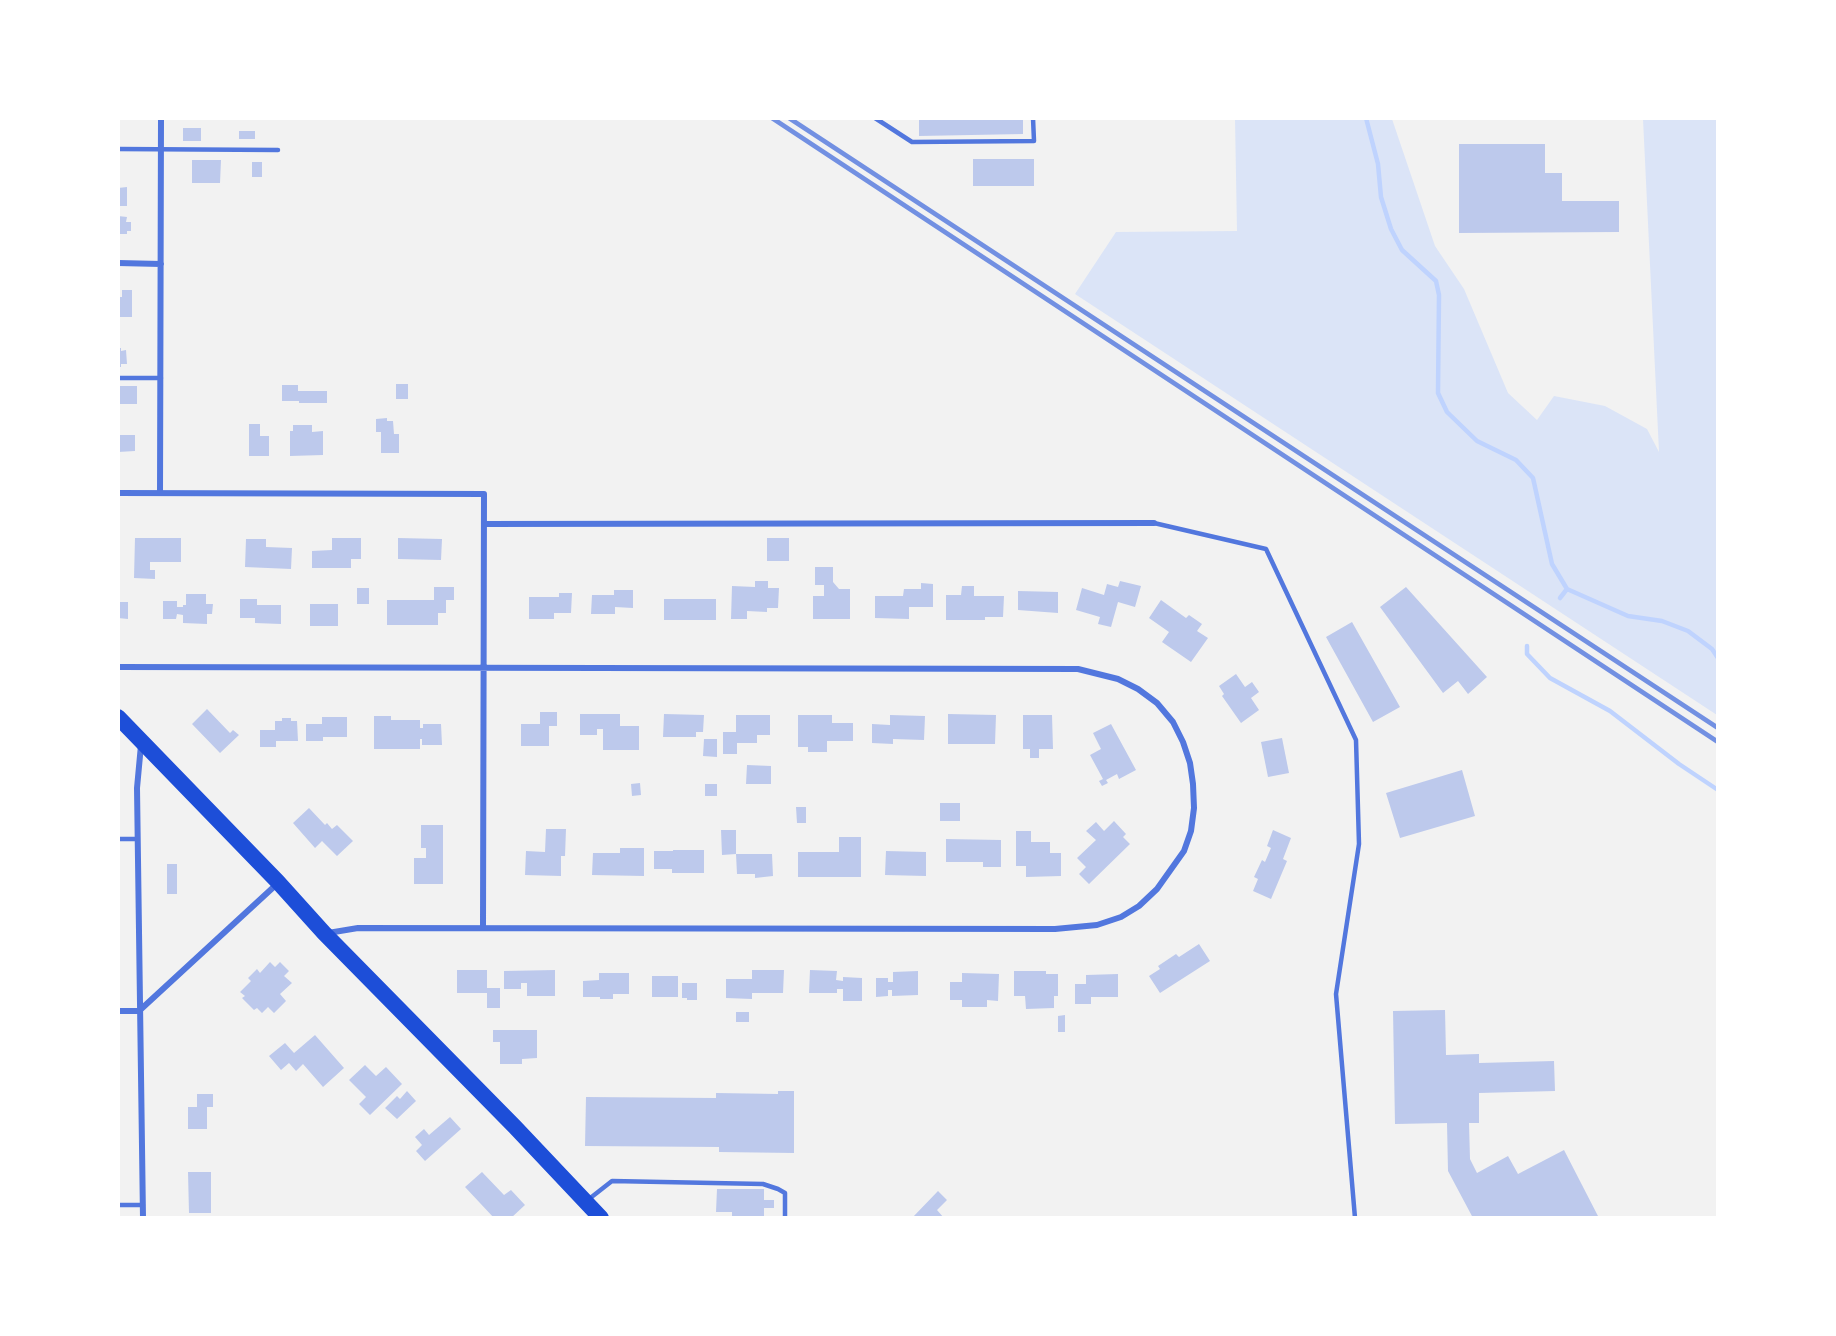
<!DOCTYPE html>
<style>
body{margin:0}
#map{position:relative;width:1836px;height:1336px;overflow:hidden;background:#f2f2f2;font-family:Montserrat,sans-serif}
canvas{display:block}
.frame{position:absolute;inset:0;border:120px solid #fff;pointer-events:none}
</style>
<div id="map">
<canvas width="1836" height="1336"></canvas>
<div class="frame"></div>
</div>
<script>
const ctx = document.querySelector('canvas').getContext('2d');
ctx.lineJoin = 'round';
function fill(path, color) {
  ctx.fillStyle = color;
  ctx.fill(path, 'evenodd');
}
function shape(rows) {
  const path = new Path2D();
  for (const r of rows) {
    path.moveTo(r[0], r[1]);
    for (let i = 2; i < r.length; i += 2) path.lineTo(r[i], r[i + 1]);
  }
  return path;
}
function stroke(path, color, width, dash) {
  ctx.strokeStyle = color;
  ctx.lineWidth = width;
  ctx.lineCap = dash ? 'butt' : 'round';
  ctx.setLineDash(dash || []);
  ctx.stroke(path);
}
fill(shape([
 [1235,119,1392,119,1435,246,1464,289,1508,393,1537,420,1554,396,1605,406,1647,429,1659,452,1643,119,1717,119,1717,715,1075,294,1116,232,1237,231]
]), '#dbe4f7');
stroke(shape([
 [1366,118,1378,164,1381,197,1391,229,1402,250,1436,281,1439,295,1438,393,1447,412,1477,441,1516,460,1533,478,1552,564,1567,589,1628,616,1662,621,1688,631,1712,649,1718,658],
 [1560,598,1567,589],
 [1527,646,1527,654,1550,678,1610,711,1679,764,1718,790]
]), '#bfd3fe', 4.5);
fill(shape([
 [919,118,1023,118,1023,134,919,136],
 [183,128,201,128,201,141,183,141],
 [239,131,255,131,255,139,239,139],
 [1459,144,1545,144,1545,173,1562,173,1562,201,1619,201,1619,232,1459,233],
 [973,159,1034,159,1034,186,973,186],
 [192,160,221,160,220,183,192,183],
 [252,162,262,162,262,177,252,177],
 [127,187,127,206,118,206,118,188],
 [118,216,127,217,126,222,131,222,131,231,127,231,127,234,118,234],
 [122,290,132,290,132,317,118,317,118,297,122,297],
 [118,348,121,348,121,351,126,350,127,364,121,364,121,367,118,367],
 [396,384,408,384,408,399,396,399],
 [282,385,298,385,298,391,327,391,327,403,299,403,299,401,282,401],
 [119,386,137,386,137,404,119,404],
 [387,418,387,421,393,421,394,434,399,434,399,453,381,453,381,432,376,432,376,419],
 [249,424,260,424,260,436,269,436,269,456,249,456],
 [293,425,312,425,312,432,323,431,323,455,290,456,290,431,293,431],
 [118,435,135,435,135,451,118,452],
 [135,538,181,538,181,562,150,562,150,570,155,570,155,579,134,578],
 [332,538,361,538,361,559,351,559,351,568,312,568,312,551,332,550],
 [398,538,442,539,441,560,398,559],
 [767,538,789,538,789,561,767,561],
 [246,539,266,539,266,547,292,548,291,569,245,567],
 [815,567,833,567,833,582,839,589,850,589,850,619,813,619,813,596,824,596,824,585,815,585],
 [755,581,768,581,768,588,779,588,778,608,767,608,767,612,747,611,747,619,731,619,732,586,755,587],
 [1120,581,1141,586,1135,607,1118,602,1111,627,1098,624,1100,617,1076,610,1082,588,1104,595,1107,584,1118,587],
 [921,583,933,584,933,607,909,607,909,619,875,618,875,596,903,596,904,589,921,589],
 [962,586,974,586,974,596,1004,596,1003,617,985,617,985,620,946,620,946,595,961,595],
 [434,587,454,587,454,600,446,600,446,613,438,613,438,625,387,625,387,600,434,600],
 [1406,587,1487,677,1468,694,1458,681,1443,693,1380,607],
 [357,588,369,588,369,604,357,604],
 [614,590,633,590,633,608,615,607,615,614,591,614,592,595,614,595],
 [1018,591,1058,592,1058,613,1018,610],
 [559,593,572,593,571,613,554,613,554,619,529,619,529,597,559,597],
 [186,594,206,594,206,604,213,604,212,614,207,614,207,624,183,623,183,615,177,614,176,619,163,619,163,601,177,601,177,607,183,607,183,605,186,605],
 [240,599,257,599,257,605,281,605,281,624,255,623,255,618,240,618],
 [664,599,716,599,716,620,664,620],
 [1161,600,1186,618,1189,615,1202,624,1197,631,1208,638,1191,662,1162,642,1169,632,1149,618],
 [118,602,128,602,128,619,118,618],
 [310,604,338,604,338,626,310,626],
 [1352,622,1400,707,1373,722,1326,637],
 [1236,674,1245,687,1252,682,1259,692,1251,698,1259,710,1241,723,1222,696,1224,694,1219,686],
 [207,709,230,733,233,730,239,735,220,753,192,724],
 [540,712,557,712,557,726,549,726,549,746,521,746,521,724,540,724],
 [580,714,620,714,620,726,639,726,639,750,603,750,603,729,597,729,597,735,580,735],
 [664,714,704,715,703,732,696,732,696,737,663,737],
 [948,714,996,715,995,744,948,744],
 [736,715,770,715,770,735,757,735,757,743,737,743,737,754,723,754,723,732,736,732],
 [798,715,832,715,832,723,853,723,853,741,827,741,827,752,808,752,808,747,798,747],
 [890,715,925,716,924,740,893,739,893,744,872,743,872,724,890,725],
 [1023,715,1052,715,1053,749,1039,749,1039,758,1030,758,1030,749,1023,749],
 [374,716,391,716,391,720,420,720,420,728,423,728,423,724,441,724,442,745,422,745,422,739,420,739,420,749,374,749],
 [322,717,347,717,347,737,323,737,323,741,306,741,306,724,322,724],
 [282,718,291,718,291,721,297,721,298,741,276,741,276,747,260,747,260,730,275,730,275,721,282,721],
 [1111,724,1136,770,1119,779,1117,774,1106,780,1108,783,1102,786,1099,781,1103,779,1090,755,1101,749,1093,733],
 [1282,738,1289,773,1268,777,1261,742],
 [704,739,717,739,717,757,703,756],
 [747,765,771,766,771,784,746,784],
 [1462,770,1475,816,1400,838,1386,793],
 [640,783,641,795,632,796,631,784],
 [705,784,717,784,717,796,705,796],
 [940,803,960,803,960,821,940,821],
 [796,807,806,807,806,823,797,823],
 [309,808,325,825,327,823,332,829,337,825,353,841,337,856,322,841,315,848,293,823],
 [1114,821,1126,834,1123,837,1130,844,1089,884,1079,874,1086,867,1077,858,1096,840,1086,831,1096,822,1104,831],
 [421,825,443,825,443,884,414,884,414,858,426,858,426,848,421,848],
 [546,829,566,829,565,856,561,856,561,876,525,875,526,851,545,852],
 [721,830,736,830,736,854,722,855],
 [1273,830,1291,838,1283,859,1287,861,1271,899,1253,891,1258,879,1254,877,1262,860,1265,862,1271,848,1267,846],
 [1016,831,1031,831,1031,842,1050,842,1050,853,1061,853,1061,876,1026,877,1026,866,1016,866],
 [839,837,861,837,861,877,798,877,798,852,839,852],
 [946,839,1001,840,1001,867,983,867,983,862,946,862],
 [620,848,644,848,644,876,592,875,593,853,620,853],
 [673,850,704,850,704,873,672,873,672,869,654,869,654,851,673,851],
 [886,851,926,852,926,876,885,875],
 [736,854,772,854,773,876,755,878,755,874,737,874],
 [167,864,177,864,177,894,167,894],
 [1199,944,1210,961,1160,993,1149,976,1160,969,1158,966,1176,954,1179,957],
 [270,962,275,967,280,962,289,971,284,976,292,983,280,994,286,1001,274,1013,268,1007,262,1013,257,1008,254,1010,242,998,245,996,240,992,251,981,248,978,257,969,260,973],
 [457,970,487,970,487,988,500,988,500,1008,487,1008,487,993,457,993],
 [555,970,555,996,527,996,527,983,521,983,521,989,504,989,504,971],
 [752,970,784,970,783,993,752,993,752,999,726,998,726,979,752,979],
 [810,970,837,971,836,980,843,981,843,977,862,978,862,1001,843,1001,843,989,837,989,837,993,809,993],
 [918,971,918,995,892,996,892,990,888,990,888,996,876,997,876,978,888,978,888,982,893,982,893,972],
 [1014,971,1046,971,1046,974,1058,974,1058,996,1054,996,1054,1008,1026,1009,1025,996,1014,996],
 [599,973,629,973,629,994,613,994,613,999,600,999,600,997,583,997,583,981,599,980],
 [962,973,999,974,998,1001,987,1000,987,1007,962,1007,962,1000,950,1000,950,982,962,982],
 [1118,974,1118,997,1091,997,1091,1004,1075,1004,1075,984,1086,984,1086,975],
 [652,976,678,976,678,997,652,997],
 [682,983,697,983,697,1000,687,1000,687,998,682,998],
 [1445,1010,1446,1055,1479,1054,1479,1063,1554,1061,1555,1091,1479,1093,1479,1123,1469,1123,1470,1159,1477,1173,1508,1156,1518,1174,1564,1150,1599,1218,1473,1218,1448,1171,1447,1123,1395,1124,1393,1011],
 [736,1012,749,1012,749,1022,736,1022],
 [1065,1015,1065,1032,1058,1032,1058,1016],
 [493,1030,537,1030,537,1058,522,1059,522,1064,500,1064,500,1042,493,1042],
 [315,1035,344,1068,323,1087,303,1064,296,1071,289,1063,281,1070,269,1056,285,1043,294,1053],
 [365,1065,376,1076,386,1067,402,1084,370,1115,359,1104,366,1097,349,1080],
 [407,1091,416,1101,397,1119,385,1108,397,1096,400,1099],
 [778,1091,794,1091,794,1153,719,1152,719,1147,585,1146,586,1097,716,1098,716,1093,778,1094],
 [197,1094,213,1094,213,1107,207,1107,207,1129,188,1129,188,1107,197,1107],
 [450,1117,461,1129,425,1161,416,1151,422,1145,415,1137,424,1129,429,1135],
 [188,1172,211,1172,211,1213,189,1213],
 [482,1172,504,1195,511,1190,525,1205,511,1218,494,1218,465,1187],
 [717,1189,764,1189,764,1200,774,1200,774,1208,764,1208,764,1218,732,1218,732,1212,716,1212],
 [938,1191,947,1200,937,1210,944,1218,912,1218]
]), '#bdc9ec');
stroke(shape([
 [875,118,912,142,1034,141,1033,118],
 [118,149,278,150],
 [118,378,161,378],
 [1154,523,1266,549,1356,740,1359,844,1336,994,1355,1218],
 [118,839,137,839],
 [589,1199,612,1181,763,1184,778,1189,785,1193,785,1218],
 [118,1205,143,1205]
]), '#5277de', 4.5);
stroke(shape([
 [118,263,161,264],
 [118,493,484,494,483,928],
 [160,493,161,118],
 [484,524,1154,523],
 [118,667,1078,669,1118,679,1138,689,1157,703,1173,722,1183,742,1190,763,1193,784,1194,808,1191,831,1184,851,1157,889,1139,906,1121,917,1097,925,1055,929,358,928,328,933],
 [141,745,137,788,143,1218],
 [118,1011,139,1011,278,883]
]), '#5277de', 6);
stroke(shape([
 [118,717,278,882,324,933,515,1127,601,1218]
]), '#1d4ed8', 16);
stroke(shape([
 [772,118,1718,742],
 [789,118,1718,728]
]), '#7290e2', 4.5);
</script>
